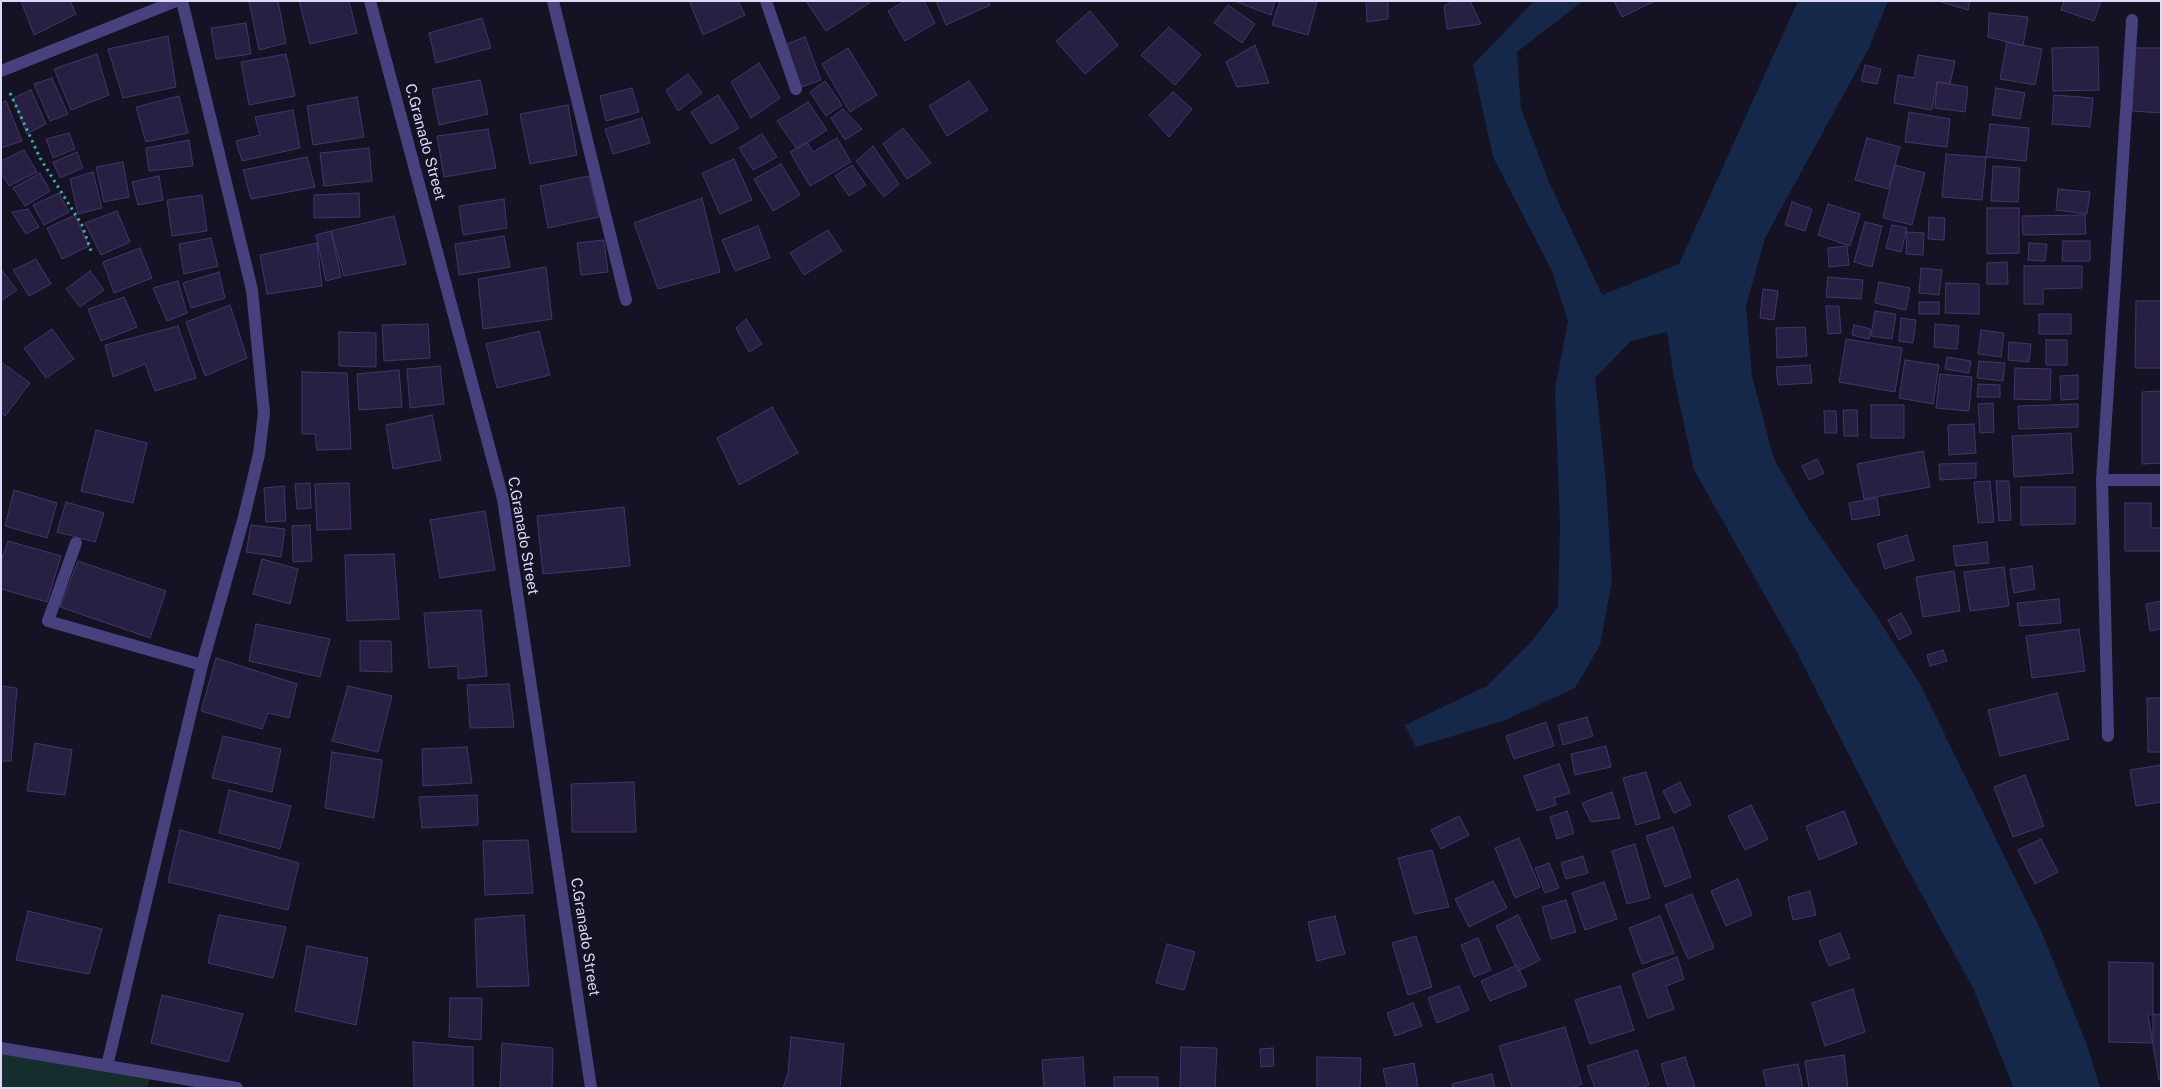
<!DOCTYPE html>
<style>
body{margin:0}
#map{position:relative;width:2162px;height:1089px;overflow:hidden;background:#151224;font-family:"Public Sans",sans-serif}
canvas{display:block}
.frame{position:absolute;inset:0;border:2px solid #ded9fa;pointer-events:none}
</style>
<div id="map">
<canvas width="2162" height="1089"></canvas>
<div class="frame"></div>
</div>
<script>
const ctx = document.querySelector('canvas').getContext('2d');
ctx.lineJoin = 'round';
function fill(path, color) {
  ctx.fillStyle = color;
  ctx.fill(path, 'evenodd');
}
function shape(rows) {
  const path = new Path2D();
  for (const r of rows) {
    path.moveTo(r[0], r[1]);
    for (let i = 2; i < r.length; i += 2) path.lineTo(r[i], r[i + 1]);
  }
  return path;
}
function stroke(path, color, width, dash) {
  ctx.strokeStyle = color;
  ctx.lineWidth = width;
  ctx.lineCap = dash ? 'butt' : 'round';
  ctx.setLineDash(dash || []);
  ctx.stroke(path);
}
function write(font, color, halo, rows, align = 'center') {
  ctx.font = font + ' "Public Sans",sans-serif';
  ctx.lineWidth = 5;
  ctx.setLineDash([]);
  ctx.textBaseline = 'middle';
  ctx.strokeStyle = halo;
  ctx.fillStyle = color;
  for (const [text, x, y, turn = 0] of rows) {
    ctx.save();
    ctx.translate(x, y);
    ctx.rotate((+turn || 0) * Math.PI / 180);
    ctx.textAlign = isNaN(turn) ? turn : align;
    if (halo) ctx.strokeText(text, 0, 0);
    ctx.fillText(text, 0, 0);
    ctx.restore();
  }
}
fill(shape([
 [1,1046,150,1078,148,1088,1,1088]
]), '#152d2d');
fill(shape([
 [1534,1,1583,1,1517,52,1521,109,1549,182,1602,295,1679,264,1798,1,1888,1,1868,50,1765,238,1746,306,1752,376,1774,459,1809,520,1873,611,1920,684,2042,933,2087,1045,2100,1088,2014,1088,1973,988,1898,851,1794,647,1694,470,1674,378,1667,332,1631,341,1595,378,1605,471,1612,581,1600,645,1575,688,1503,721,1416,747,1405,725,1487,686,1531,642,1558,607,1560,525,1555,389,1568,321,1552,271,1493,157,1473,65]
]), '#162849');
const building = shape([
 [21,1,70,1,76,14,34,35,21,1],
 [249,1,278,1,286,43,259,50,249,1],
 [299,1,349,1,357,33,310,44,299,1],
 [694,1,738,1,745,15,703,35,690,3,694,1],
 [806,1,871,1,871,2,826,31,806,1],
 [905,1,924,1,935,23,905,41,888,11,905,1],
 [936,1,989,1,990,5,946,25,936,1],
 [1234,1,1275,1,1271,15,1234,1],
 [1280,1,1317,2,1308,35,1272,25,1280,1],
 [1366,1,1388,1,1388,19,1367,22,1366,1],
 [1453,1,1470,1,1481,24,1447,29,1444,6,1453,1],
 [1614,1,1655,1,1622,17,1614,1],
 [1938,1,1970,1,1968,10,1938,1],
 [2064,1,2101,1,2094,21,2061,10,2064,1],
 [1228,5,1255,24,1242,43,1214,23,1228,5],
 [1090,11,1118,45,1085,74,1056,41,1090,11],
 [1989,13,2028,17,2023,46,1988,37,1989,13],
 [482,18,491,48,436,63,429,33,482,18],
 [246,23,251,54,216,59,211,28,246,23],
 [1169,27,1201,55,1175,85,1141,55,1169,27],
 [168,36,176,87,123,98,108,49,168,36],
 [805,37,821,80,801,87,784,45,805,37],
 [2007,42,2042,49,2035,85,2000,79,2007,42],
 [1255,45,1269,83,1237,87,1226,62,1255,45],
 [2098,47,2099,90,2053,91,2052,48,2098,47],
 [848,48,877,95,850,112,822,64,848,48],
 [2134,48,2161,48,2161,113,2132,111,2134,48],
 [97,54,109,95,71,110,54,69,97,54],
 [286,54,295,96,249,105,241,62,286,54],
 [1918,55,1955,61,1950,84,1937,82,1932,110,1894,103,1898,75,1914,78,1918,55],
 [759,63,780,98,751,118,731,82,759,63],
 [1865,65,1881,69,1877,84,1861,81,1865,65],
 [688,74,702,93,678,111,666,90,688,74],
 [52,78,68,114,50,121,34,84,52,78],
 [480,80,488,114,439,125,432,89,480,80],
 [825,81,842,105,826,116,810,92,825,81],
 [969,81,988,110,947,136,929,106,969,81],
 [1937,82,1968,87,1965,112,1935,108,1937,82],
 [632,88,639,112,606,121,600,96,632,88],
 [1996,88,2025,93,2020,119,1992,115,1996,88],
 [31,90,46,124,27,134,13,98,31,90],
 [1173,92,1192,109,1169,137,1149,115,1173,92],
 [718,95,739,128,711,144,691,112,718,95],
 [2054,95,2093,98,2090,127,2052,124,2054,95],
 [179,96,188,133,146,142,136,107,179,96],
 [357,97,364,137,313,145,307,106,357,97],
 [6,101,22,141,1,148,1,103,6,101],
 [808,102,827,130,797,149,777,121,808,102],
 [568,105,577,155,530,164,520,114,568,105],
 [843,109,862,129,845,140,831,118,843,109],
 [293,110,300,148,242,161,236,141,260,135,255,117,293,110],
 [1909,112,1950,119,1947,147,1905,142,1909,112],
 [642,118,650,143,613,154,605,129,642,118],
 [1990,124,2029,128,2026,161,1986,157,1990,124],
 [903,128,931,163,907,179,883,144,903,128],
 [488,129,496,168,444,177,437,136,488,129],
 [69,133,75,149,53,158,46,139,69,133],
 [762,134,777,157,753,170,739,148,762,134],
 [837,138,851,162,810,186,790,152,807,142,813,152,837,138],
 [1867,138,1900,147,1888,189,1855,180,1867,138],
 [189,140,193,166,149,171,146,148,189,140],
 [873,146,899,184,884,197,856,161,873,146],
 [369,148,372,181,324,186,320,153,369,148],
 [24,150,37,172,9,186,1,173,1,161,24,150],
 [77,152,83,168,60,178,53,162,77,152],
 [1946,154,1986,157,1982,200,1942,197,1946,154],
 [307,157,315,187,251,199,243,170,307,157],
 [734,159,752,200,720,214,702,173,734,159],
 [123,162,129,197,104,202,96,167,123,162],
 [781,164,800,195,773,211,754,179,781,164],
 [852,165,866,185,849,196,835,176,852,165],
 [1895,165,1925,173,1912,225,1883,218,1895,165],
 [1993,166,2020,168,2018,202,1991,201,1993,166],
 [93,172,102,208,78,214,70,179,93,172],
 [40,173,50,191,25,206,13,188,40,173],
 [159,176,163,200,138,205,132,182,159,176],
 [589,176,599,217,548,228,540,186,589,176],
 [2058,189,2090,192,2087,214,2056,210,2058,189],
 [59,193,69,212,44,225,33,205,59,193],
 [359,193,360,217,314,218,314,195,359,193],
 [202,195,207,231,172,236,167,200,202,195],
 [702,198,720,272,658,289,634,223,702,198],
 [504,199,507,228,463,235,459,206,504,199],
 [1792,202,1812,209,1805,231,1785,225,1792,202],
 [1828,204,1860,214,1850,246,1818,235,1828,204],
 [1987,208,2019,208,2019,253,1987,254,1987,208],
 [28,209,39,227,26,234,12,212,28,209],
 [117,211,130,242,101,255,85,223,117,211],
 [75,215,89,246,62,259,47,228,75,215],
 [2085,215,2086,234,2023,235,2022,216,2085,215],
 [394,216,406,264,344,276,331,231,394,216],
 [1929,217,1945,218,1944,240,1928,239,1929,217],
 [1865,222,1882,226,1872,267,1854,262,1865,222],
 [1892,225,1907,228,1901,252,1886,248,1892,225],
 [758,226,770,258,735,271,722,240,758,226],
 [828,230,842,251,804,275,790,253,828,230],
 [331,231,341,277,326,281,316,235,331,231],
 [1907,232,1924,233,1923,255,1906,254,1907,232],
 [504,236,510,267,459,275,455,244,504,236],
 [211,238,218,266,184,274,179,244,211,238],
 [604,240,608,272,581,275,577,243,604,240],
 [2063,241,2090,241,2090,261,2062,261,2063,241],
 [317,243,322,286,267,294,260,255,317,243],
 [2029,243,2047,244,2045,261,2028,260,2029,243],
 [1847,246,1849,265,1829,267,1828,248,1847,246],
 [140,248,152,278,114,293,103,262,140,248],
 [36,259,51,284,29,296,13,270,36,259],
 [2007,262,2008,284,1987,284,1987,263,2007,262],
 [2024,266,2082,266,2082,288,2043,289,2043,304,2024,304,2024,266],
 [546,267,552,319,483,329,478,279,546,267],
 [1921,268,1942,270,1939,295,1919,293,1921,268],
 [1,269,17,290,1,301,1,269],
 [90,271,104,290,80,307,66,289,90,271],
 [219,272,225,298,191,308,183,283,219,272],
 [1828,277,1863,280,1861,299,1826,297,1828,277],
 [178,281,187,313,167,321,153,288,178,281],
 [1879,282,1910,288,1906,310,1875,303,1879,282],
 [1946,283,1979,284,1979,314,1945,313,1946,283],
 [1763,289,1778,291,1774,320,1760,318,1763,289],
 [124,297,137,327,101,341,88,309,124,297],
 [2136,301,2161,301,2161,368,2135,368,2136,301],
 [1919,302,1939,302,1939,314,1919,314,1919,302],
 [230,305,247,358,205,376,186,322,230,305],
 [1826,306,1839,306,1841,333,1828,334,1826,306],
 [1875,311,1896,314,1892,339,1871,336,1875,311],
 [2039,314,2071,314,2071,334,2039,334,2039,314],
 [1901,318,1916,320,1913,343,1899,341,1901,318],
 [746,319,762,344,749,352,736,328,746,319],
 [428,324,430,358,384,361,382,325,428,324],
 [1935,324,1959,326,1957,349,1934,347,1935,324],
 [1854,325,1871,329,1869,339,1852,335,1854,325],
 [178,326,196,378,155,391,145,364,113,377,105,345,178,326],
 [1805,327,1807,356,1777,358,1776,328,1805,327],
 [52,329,74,359,46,378,24,348,52,329],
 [1981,330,2004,333,2001,357,1978,354,1981,330],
 [539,331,550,375,497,388,486,344,539,331],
 [339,332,376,333,376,367,339,366,339,332],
 [1846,339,1902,348,1895,392,1839,382,1846,339],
 [2046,340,2067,340,2067,365,2046,365,2046,340],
 [2009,342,2031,344,2029,362,2008,360,2009,342],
 [1947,357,1971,361,1969,373,1945,369,1947,357],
 [1905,360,1939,365,1933,404,1899,398,1905,360],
 [1979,361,2005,363,2003,381,1977,378,1979,361],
 [1,362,30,383,5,416,1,413,1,362],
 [1810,365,1812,383,1778,385,1776,367,1810,365],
 [440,366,444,404,410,408,407,369,440,366],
 [2015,368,2051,369,2050,400,2014,399,2015,368],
 [399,370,402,407,359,410,357,374,399,370],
 [302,372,347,373,351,449,317,450,315,434,302,434,302,372],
 [1940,374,1972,377,1969,411,1936,408,1940,374],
 [2078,375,2078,399,2061,400,2060,376,2078,375],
 [1978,384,2000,385,2000,397,1977,397,1978,384],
 [2161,391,2161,463,2142,464,2142,392,2161,391],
 [1993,403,1994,432,1980,433,1978,404,1993,403],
 [2078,404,2078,427,2019,429,2018,406,2078,404],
 [1871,405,1904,405,1904,438,1871,438,1871,405],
 [772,407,798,453,739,485,717,438,772,407],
 [1843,410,1857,410,1858,436,1844,436,1843,410],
 [1824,411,1836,411,1837,433,1825,433,1824,411],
 [432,415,441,460,393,469,386,425,432,415],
 [1974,424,1976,453,1949,455,1948,425,1974,424],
 [96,430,147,443,133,503,81,491,96,430],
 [2071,433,2073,473,2014,477,2012,436,2071,433],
 [1923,451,1930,487,1864,499,1857,464,1923,451],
 [1817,459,1824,473,1809,480,1802,466,1817,459],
 [1976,463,1976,478,1940,480,1939,464,1976,463],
 [1990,481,1994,522,1978,523,1974,482,1990,481],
 [1996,481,2009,481,2011,520,1999,521,1996,481],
 [310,483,311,508,297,509,295,484,310,483],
 [349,483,351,529,317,530,315,484,349,483],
 [284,486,286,521,266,522,264,488,284,486],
 [2021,487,2075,487,2075,524,2021,525,2021,487],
 [14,490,57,503,47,538,5,526,14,490],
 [1877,498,1880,515,1852,520,1849,503,1877,498],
 [66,502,104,513,95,542,57,532,66,502],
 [2125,503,2151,503,2151,528,2161,528,2161,551,2125,551,2125,503],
 [624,507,630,566,543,574,537,516,624,507],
 [485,511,495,570,440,578,430,520,485,511],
 [251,525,285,529,281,557,246,552,251,525],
 [310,525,312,561,293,562,292,526,310,525],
 [1907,535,1914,560,1885,569,1877,544,1907,535],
 [8,541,61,556,47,602,1,589,1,561,8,541],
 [1987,542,1989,563,1956,566,1953,546,1987,542],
 [394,554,399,619,347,621,345,555,394,554],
 [262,559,298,569,290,604,253,594,262,559],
 [78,561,166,591,150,638,60,607,78,561],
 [2032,566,2035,589,2014,593,2010,569,2032,566],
 [2004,567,2009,606,1970,611,1964,572,2004,567],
 [1954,571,1960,611,1923,617,1916,577,1954,571],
 [2059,599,2061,623,2020,626,2017,603,2059,599],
 [2161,601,2161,629,2150,631,2146,604,2161,601],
 [481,610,487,676,458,679,458,666,429,668,424,613,481,610],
 [1901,613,1912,633,1899,640,1888,620,1901,613],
 [256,624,330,639,320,677,249,661,256,624],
 [2079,629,2085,671,2032,678,2026,636,2079,629],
 [360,641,391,641,392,672,360,671,360,641],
 [1943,650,1947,661,1930,666,1927,655,1943,650],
 [216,658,297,684,289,718,268,713,262,729,201,711,216,658],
 [509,684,514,727,470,728,467,685,509,684],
 [1,686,17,688,11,761,1,761,1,686],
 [348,686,392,696,378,752,332,741,348,686],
 [2057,693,2069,739,2000,756,1988,710,2057,693],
 [2147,698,2161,698,2161,752,2148,752,2147,698],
 [1587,717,1593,736,1563,745,1558,725,1587,717],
 [1546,722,1554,746,1514,759,1506,736,1546,722],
 [223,736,281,749,272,792,212,778,223,736],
 [35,743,72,750,65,795,27,791,35,743],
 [1606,746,1611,767,1575,775,1571,754,1606,746],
 [467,747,472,783,423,786,422,749,467,747],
 [332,752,382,760,374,818,325,808,332,752],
 [1559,764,1570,793,1554,798,1556,805,1537,811,1524,776,1559,764],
 [2161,765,2161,802,2136,806,2130,770,2161,765],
 [1646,772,1660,818,1636,825,1623,778,1646,772],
 [2025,775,2044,826,2013,837,1994,787,2025,775],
 [634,782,636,832,572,832,571,784,634,782],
 [1680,782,1691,805,1674,813,1663,791,1680,782],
 [229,790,291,806,280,849,219,833,229,790],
 [1612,792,1620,818,1591,822,1582,803,1612,792],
 [477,795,478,825,422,828,419,797,477,795],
 [1751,805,1768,839,1745,850,1728,816,1751,805],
 [1567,811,1574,833,1557,839,1550,817,1567,811],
 [1844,811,1857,844,1819,860,1806,826,1844,811],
 [1459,816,1469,835,1441,849,1431,830,1459,816],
 [1673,827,1691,877,1665,887,1646,836,1673,827],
 [180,830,299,863,288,910,168,882,180,830],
 [1519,838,1540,887,1515,898,1495,848,1519,838],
 [2041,839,2058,872,2035,884,2018,850,2041,839],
 [528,840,533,893,485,895,483,841,528,840],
 [1635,844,1650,898,1627,904,1612,851,1635,844],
 [1432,850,1449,907,1414,914,1398,858,1432,850],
 [1583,856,1588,873,1566,879,1561,863,1583,856],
 [1549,863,1559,888,1545,893,1535,868,1549,863],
 [1738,879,1752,915,1726,926,1711,891,1738,879],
 [1493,881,1507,908,1469,927,1455,899,1493,881],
 [1604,882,1617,919,1585,930,1572,893,1604,882],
 [1810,891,1816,915,1793,920,1788,897,1810,891],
 [1692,894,1714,948,1688,959,1665,905,1692,894],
 [1566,900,1576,932,1551,939,1542,907,1566,900],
 [28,911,102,929,89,974,16,960,28,911],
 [219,915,286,927,273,978,208,963,219,915],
 [524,915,529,986,477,987,475,919,524,915],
 [1518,915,1540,960,1518,971,1496,926,1518,915],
 [1335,916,1345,954,1317,961,1308,922,1335,916],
 [1660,916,1674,953,1642,964,1629,928,1660,916],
 [1840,933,1850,958,1829,966,1819,941,1840,933],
 [1416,936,1432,987,1408,995,1392,943,1416,936],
 [1478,938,1491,970,1474,977,1461,945,1478,938],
 [1167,944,1195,952,1184,990,1156,983,1167,944],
 [307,946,368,958,356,1025,295,1011,307,946],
 [1677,957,1684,979,1666,986,1674,1009,1648,1018,1632,974,1677,957],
 [2109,962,2153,963,2153,1043,2109,1042,2109,962],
 [1517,965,1527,986,1490,1001,1481,981,1517,965],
 [1459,986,1469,1010,1437,1023,1428,998,1459,986],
 [1620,986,1634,1030,1590,1044,1575,1000,1620,986],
 [1853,989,1865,1032,1825,1046,1812,1003,1853,989],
 [162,995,243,1014,228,1062,151,1043,162,995],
 [450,998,482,998,481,1040,449,1037,450,998],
 [1413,1003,1422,1026,1395,1036,1387,1013,1413,1003],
 [2161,1014,2161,1080,2159,1080,2148,1015,2161,1014],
 [1565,1027,1582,1084,1572,1088,1512,1088,1499,1046,1565,1027],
 [791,1037,844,1044,840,1088,783,1088,788,1073,791,1037],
 [413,1042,473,1047,473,1088,414,1088,413,1042],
 [502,1043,553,1048,552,1088,500,1088,502,1043],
 [1181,1047,1217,1048,1215,1088,1180,1088,1181,1047],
 [1273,1048,1274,1066,1261,1067,1260,1049,1273,1048],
 [1637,1050,1649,1085,1641,1088,1595,1088,1587,1066,1637,1050],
 [1844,1055,1848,1088,1809,1088,1805,1061,1844,1055],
 [1083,1057,1085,1088,1044,1088,1042,1060,1083,1057],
 [1317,1057,1361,1058,1360,1088,1317,1088,1317,1057],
 [1685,1057,1695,1087,1668,1088,1661,1064,1685,1057],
 [1414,1063,1418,1088,1387,1088,1383,1069,1414,1063],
 [1798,1064,1803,1088,1767,1088,1763,1070,1798,1064],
 [1492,1074,1495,1088,1453,1088,1452,1084,1492,1074],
 [1114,1077,1158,1077,1158,1088,1114,1088,1114,1077]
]);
fill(building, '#282043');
stroke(building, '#42356c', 1);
stroke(shape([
 [10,93,40,158,82,225,91,251]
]), '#3eaaa7', 3, [2.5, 4]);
stroke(shape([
 [370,1,503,499,591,1088],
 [553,1,626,300],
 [766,1,796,89],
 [1,71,176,1],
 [2102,480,2161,480],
 [76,543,48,621,202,665],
 [2108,736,2102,480,2132,20],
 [1,1048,237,1088],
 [107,1066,202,665,244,517,259,454,264,413,252,290,182,1]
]), '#47427d', 12);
write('15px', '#ded9fa', '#151224', [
 ["C.Granado Street",425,142,75],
 ["C.Granado Street",523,536,80],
 ["C.Granado Street",585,937,81]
]);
</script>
